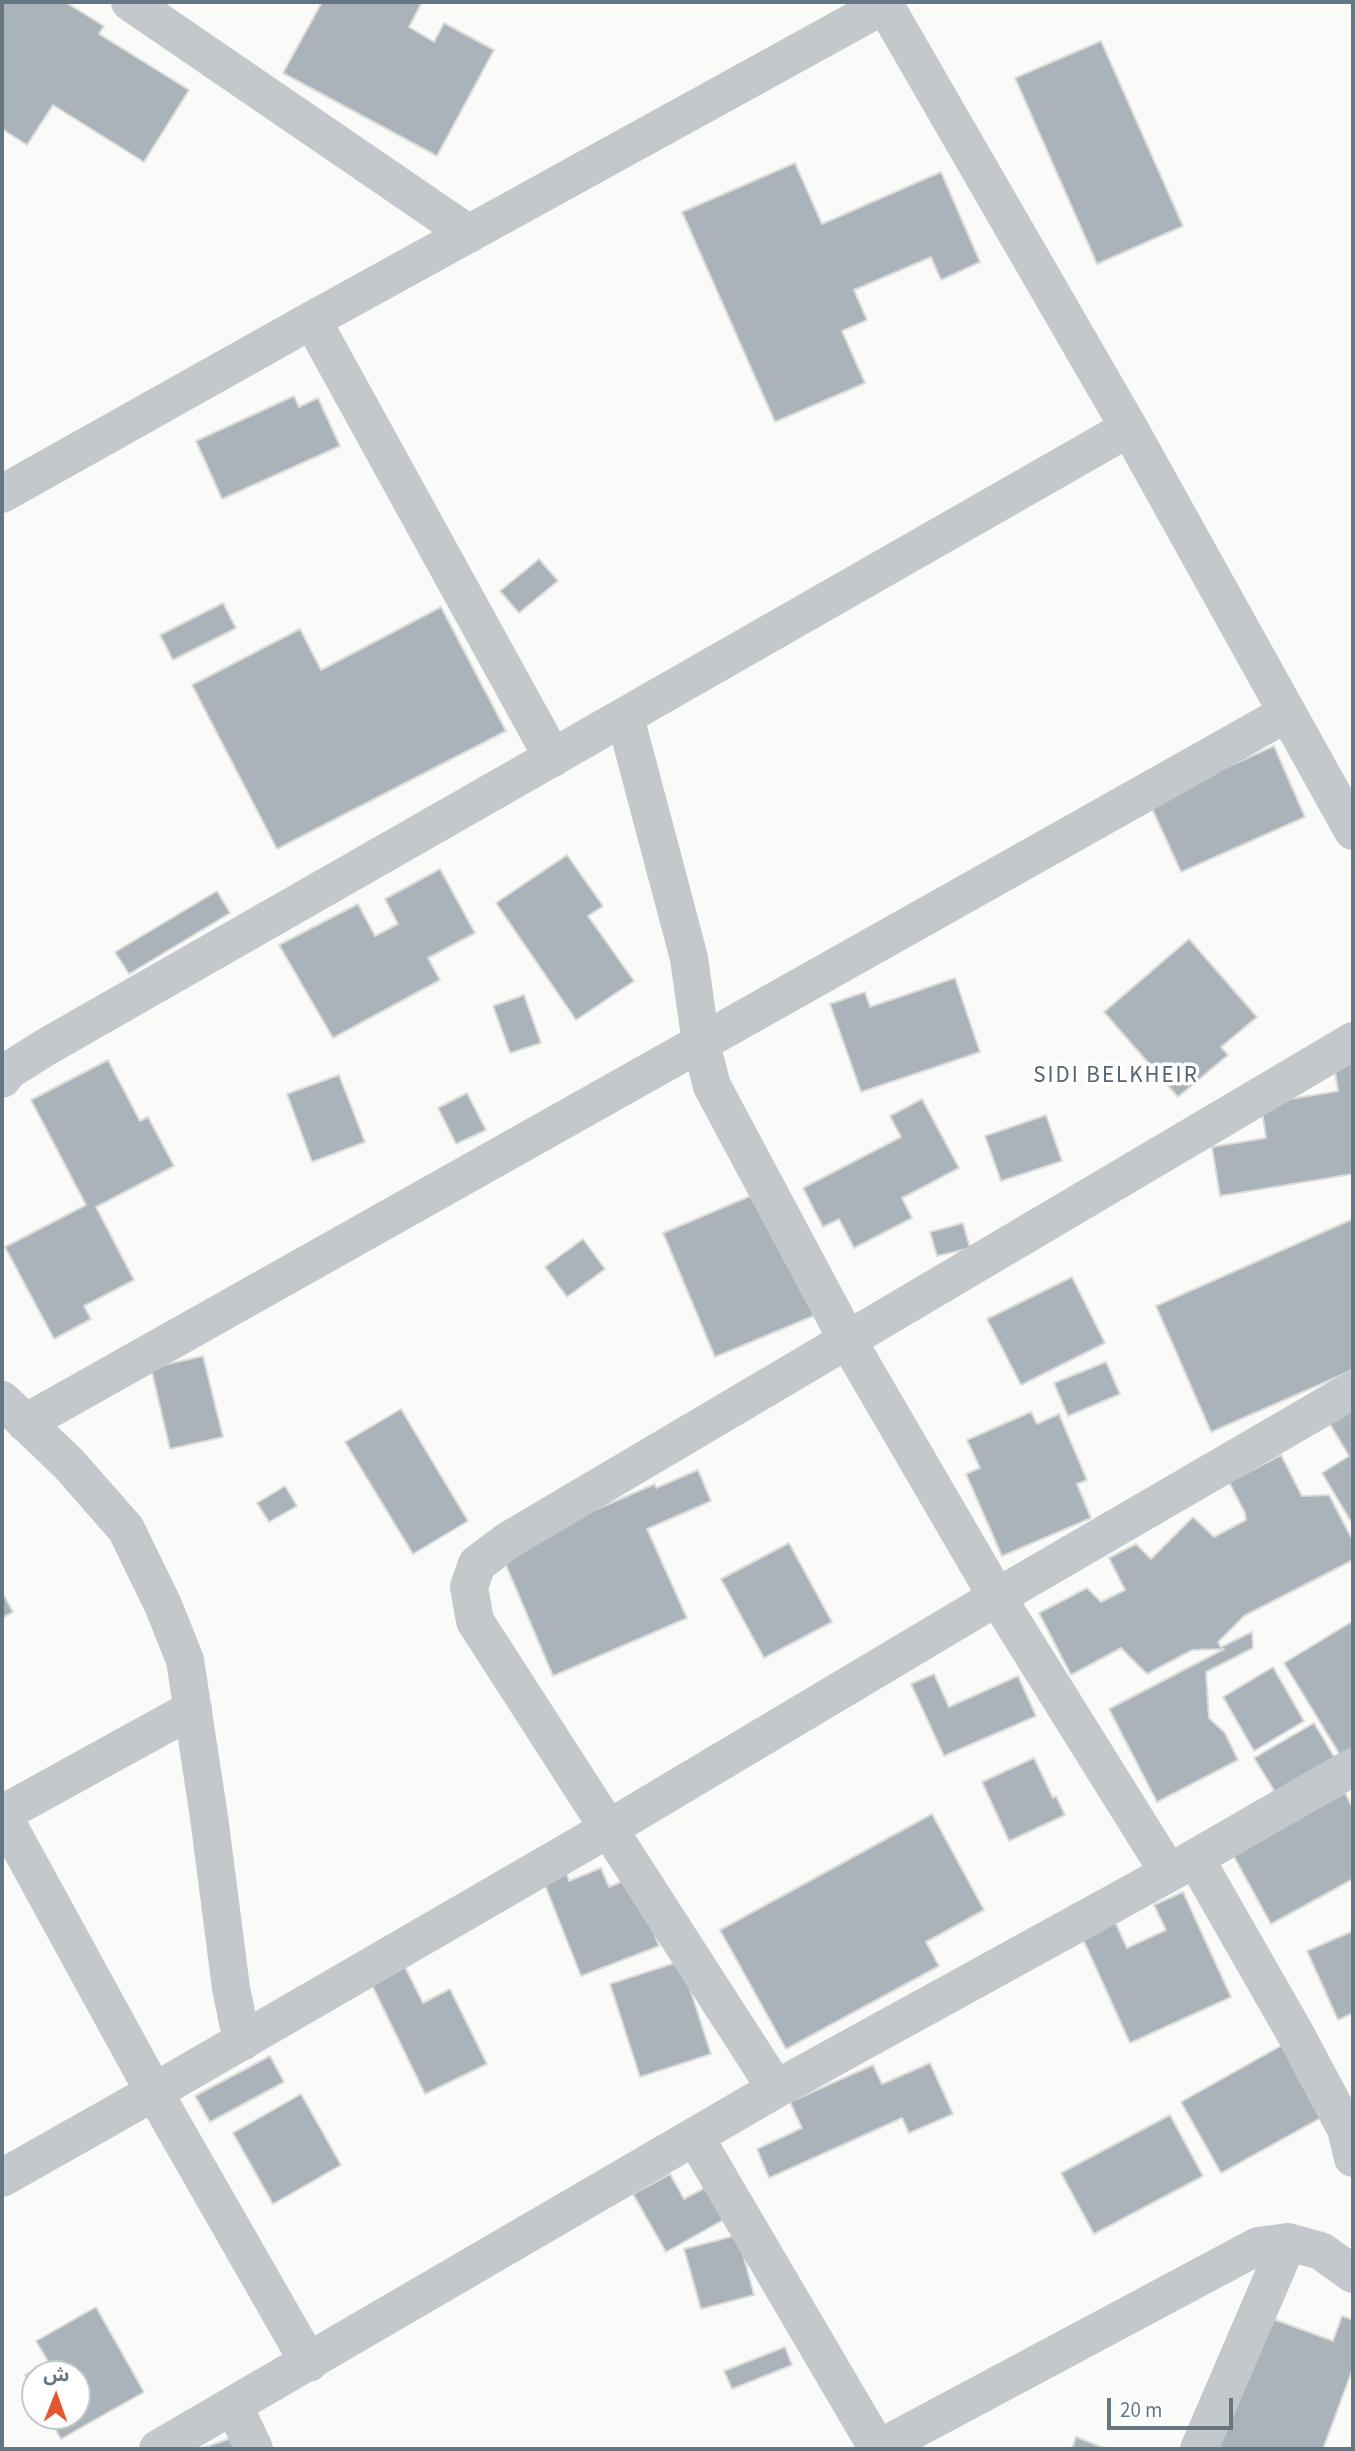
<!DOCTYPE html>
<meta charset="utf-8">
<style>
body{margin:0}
#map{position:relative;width:1355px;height:2451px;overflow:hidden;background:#fafaf8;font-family:"Source Sans 3","Noto Sans Arabic",sans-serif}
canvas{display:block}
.frame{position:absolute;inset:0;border:4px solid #657683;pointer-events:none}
.north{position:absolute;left:21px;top:2360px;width:70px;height:70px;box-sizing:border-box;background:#fff;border:2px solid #c1c8cd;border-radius:50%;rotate:1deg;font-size:19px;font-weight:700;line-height:28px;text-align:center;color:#657683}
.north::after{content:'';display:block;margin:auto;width:24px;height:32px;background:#e4572e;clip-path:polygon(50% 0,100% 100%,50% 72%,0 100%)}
.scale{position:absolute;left:1107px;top:2398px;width:126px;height:32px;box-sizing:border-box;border:4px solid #657683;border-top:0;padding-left:9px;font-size:21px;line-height:24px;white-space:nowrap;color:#657683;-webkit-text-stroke:5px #fff;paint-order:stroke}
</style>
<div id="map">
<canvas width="1355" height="2451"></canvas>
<div class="frame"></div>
<div class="north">ش</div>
<div class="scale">20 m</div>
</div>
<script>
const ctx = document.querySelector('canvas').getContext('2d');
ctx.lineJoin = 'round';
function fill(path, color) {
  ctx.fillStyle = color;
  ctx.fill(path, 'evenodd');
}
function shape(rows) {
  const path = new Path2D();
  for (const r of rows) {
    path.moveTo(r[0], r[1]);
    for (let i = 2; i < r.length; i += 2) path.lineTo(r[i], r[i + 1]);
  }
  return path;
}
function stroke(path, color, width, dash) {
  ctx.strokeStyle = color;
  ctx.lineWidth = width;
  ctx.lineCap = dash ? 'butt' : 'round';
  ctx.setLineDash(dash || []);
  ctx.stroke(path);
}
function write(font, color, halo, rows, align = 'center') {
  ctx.font = font + ' "Source Sans 3",sans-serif';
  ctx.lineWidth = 7;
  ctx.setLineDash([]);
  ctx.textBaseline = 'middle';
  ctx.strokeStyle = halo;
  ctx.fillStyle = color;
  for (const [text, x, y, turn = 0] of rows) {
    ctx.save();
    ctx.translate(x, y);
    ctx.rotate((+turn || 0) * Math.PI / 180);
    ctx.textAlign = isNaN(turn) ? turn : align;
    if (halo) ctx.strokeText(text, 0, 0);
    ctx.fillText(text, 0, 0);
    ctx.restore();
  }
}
const building = shape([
 [2,2,65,2,104,26,99,34,189,90,144,162,53,105,27,145,2,129,2,2],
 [322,2,422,2,409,27,434,42,444,23,494,50,437,156,283,73,322,2],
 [1101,41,1183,226,1097,264,1015,78,1101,41],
 [795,163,822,224,941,172,980,262,941,280,931,257,854,290,867,320,842,331,865,383,775,422,682,212,795,163],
 [294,396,299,407,318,398,340,446,222,499,196,441,294,396],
 [539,559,558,581,519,613,500,591,539,559],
 [223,603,236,628,173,660,160,635,223,603],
 [441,607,506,731,277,849,192,685,300,629,321,670,441,607],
 [1274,746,1305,817,1181,872,1149,802,1274,746],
 [567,855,603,906,588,916,634,981,576,1020,496,903,567,855],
 [440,869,475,933,428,958,440,980,333,1038,279,945,358,904,375,936,398,924,385,899,440,869],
 [217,891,230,913,129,974,115,952,217,891],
 [1189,939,1257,1017,1221,1047,1228,1055,1178,1097,1104,1012,1189,939],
 [955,978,980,1052,861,1092,830,1004,865,992,870,1007,955,978],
 [524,995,541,1043,510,1053,493,1006,524,995],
 [108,1060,140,1121,148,1117,174,1166,96,1207,134,1280,84,1306,91,1319,54,1339,5,1247,86,1205,31,1100,108,1060],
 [1353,1063,1353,1174,1220,1196,1212,1147,1266,1138,1261,1104,1338,1091,1334,1066,1353,1063],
 [339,1075,365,1142,312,1162,287,1094,339,1075],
 [467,1093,486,1130,456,1144,438,1108,467,1093],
 [922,1099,959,1168,902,1198,912,1218,854,1248,839,1219,823,1227,803,1188,901,1137,890,1116,922,1099],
 [1046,1115,1062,1161,1001,1181,985,1136,1046,1115],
 [774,1186,837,1306,715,1357,663,1233,774,1186],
 [1353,1219,1353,1370,1211,1432,1156,1306,1353,1219],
 [963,1223,970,1248,937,1256,930,1232,963,1223],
 [583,1239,605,1269,567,1297,545,1267,583,1239],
 [1072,1277,1105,1343,1021,1385,987,1319,1072,1277],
 [203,1356,223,1437,170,1449,151,1368,203,1356],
 [1106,1362,1120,1394,1068,1416,1054,1383,1106,1362],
 [401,1409,468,1521,413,1554,345,1442,401,1409],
 [1353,1410,1353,1525,1322,1473,1349,1456,1330,1424,1353,1410],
 [1031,1412,1037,1424,1059,1414,1087,1480,1077,1484,1091,1518,1002,1556,966,1474,980,1468,967,1440,1031,1412],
 [1281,1455,1302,1496,1329,1495,1353,1541,1353,1560,1244,1616,1218,1642,1221,1647,1252,1632,1253,1648,1206,1672,1209,1718,1225,1733,1238,1760,1157,1802,1109,1709,1224,1649,1192,1650,1147,1674,1121,1648,1071,1675,1039,1613,1087,1588,1101,1602,1125,1590,1109,1558,1136,1544,1151,1559,1193,1517,1214,1537,1246,1520,1245,1513,1229,1482,1281,1455],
 [698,1470,711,1501,647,1529,687,1618,553,1676,500,1551,655,1484,656,1488,698,1470],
 [285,1486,297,1506,269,1522,257,1503,285,1486],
 [789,1543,832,1622,764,1658,721,1579,789,1543],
 [2,1592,13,1612,2,1618,2,1592],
 [1353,1621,1353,1758,1345,1763,1284,1663,1353,1621],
 [1273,1667,1304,1721,1254,1751,1223,1697,1273,1667],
 [934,1674,949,1707,1018,1676,1036,1716,944,1756,911,1684,934,1674],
 [1314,1723,1339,1765,1280,1800,1254,1758,1314,1723],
 [1034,1758,1053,1798,1056,1796,1065,1815,1009,1841,982,1782,1034,1758],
 [1345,1793,1353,1808,1353,1879,1271,1924,1233,1855,1345,1793],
 [932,1814,984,1910,926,1942,939,1966,786,2049,720,1930,932,1814],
 [564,1866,569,1881,601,1868,609,1887,633,1877,659,1946,581,1976,541,1875,564,1866],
 [1183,1892,1231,1997,1130,2043,1082,1937,1115,1922,1127,1948,1166,1930,1154,1905,1183,1892],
 [1353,1931,1353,2013,1338,2020,1307,1951,1353,1931],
 [681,1961,711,2054,640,2077,610,1984,681,1961],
 [403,1963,423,2003,450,1989,487,2064,425,2094,369,1979,403,1963],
 [1293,2039,1333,2111,1221,2173,1181,2102,1293,2039],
 [270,2056,284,2082,210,2122,195,2096,270,2056],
 [930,2063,953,2114,909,2133,902,2118,769,2178,757,2149,802,2128,790,2102,873,2065,882,2084,930,2063],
 [301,2094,341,2165,273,2204,233,2133,301,2094],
 [1170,2115,1203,2176,1094,2234,1061,2173,1170,2115],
 [670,2174,684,2199,714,2183,732,2215,666,2252,633,2194,670,2174],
 [738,2235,754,2295,701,2309,684,2249,738,2235],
 [96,2307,144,2392,61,2439,48,2416,77,2416,77,2374,35,2374,35,2393,25,2375,49,2363,36,2341,96,2307],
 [1265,2316,1333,2341,1342,2316,1353,2320,1353,2368,1323,2449,1215,2449,1265,2316],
 [785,2347,792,2365,732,2389,724,2371,785,2347],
 [240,2435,245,2449,200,2449,240,2435],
 [1076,2437,1107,2449,1072,2449,1076,2437]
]);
fill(building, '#aab3b9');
stroke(building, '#dcdcda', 2);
stroke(shape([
 [130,2,469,234],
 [883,2,1129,428,1353,831],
 [312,320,553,758],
 [2,494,312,320,884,5],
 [625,717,689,958,701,1044,712,1086,848,1341,997,1597,1169,1873],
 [2,1079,8,1071,46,1047,1129,428],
 [2,1400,69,1464,126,1529,163,1605,185,1660,209,1817,231,1988,242,2042],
 [25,1423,1287,713],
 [2,1814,154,2092,309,2363],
 [2,1814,193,1709],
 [1195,1858,1295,2033,1346,2129,1353,2158],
 [776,2089,475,1621,469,1587,477,1564,509,1540,1353,1041],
 [695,2137,878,2449],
 [2,2178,154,2092,608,1829,997,1597,1353,1390],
 [234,2406,254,2449],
 [158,2449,776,2089,1169,1873,1353,1767],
 [878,2449,1258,2246,1288,2242,1321,2251,1353,2274],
 [1199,2449,1288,2242]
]), '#c3c8cc', 38);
ctx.letterSpacing = '2px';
write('23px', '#57646e', '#fff', [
 ["SIDI BELKHEIR",1116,1077]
]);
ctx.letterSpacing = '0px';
</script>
